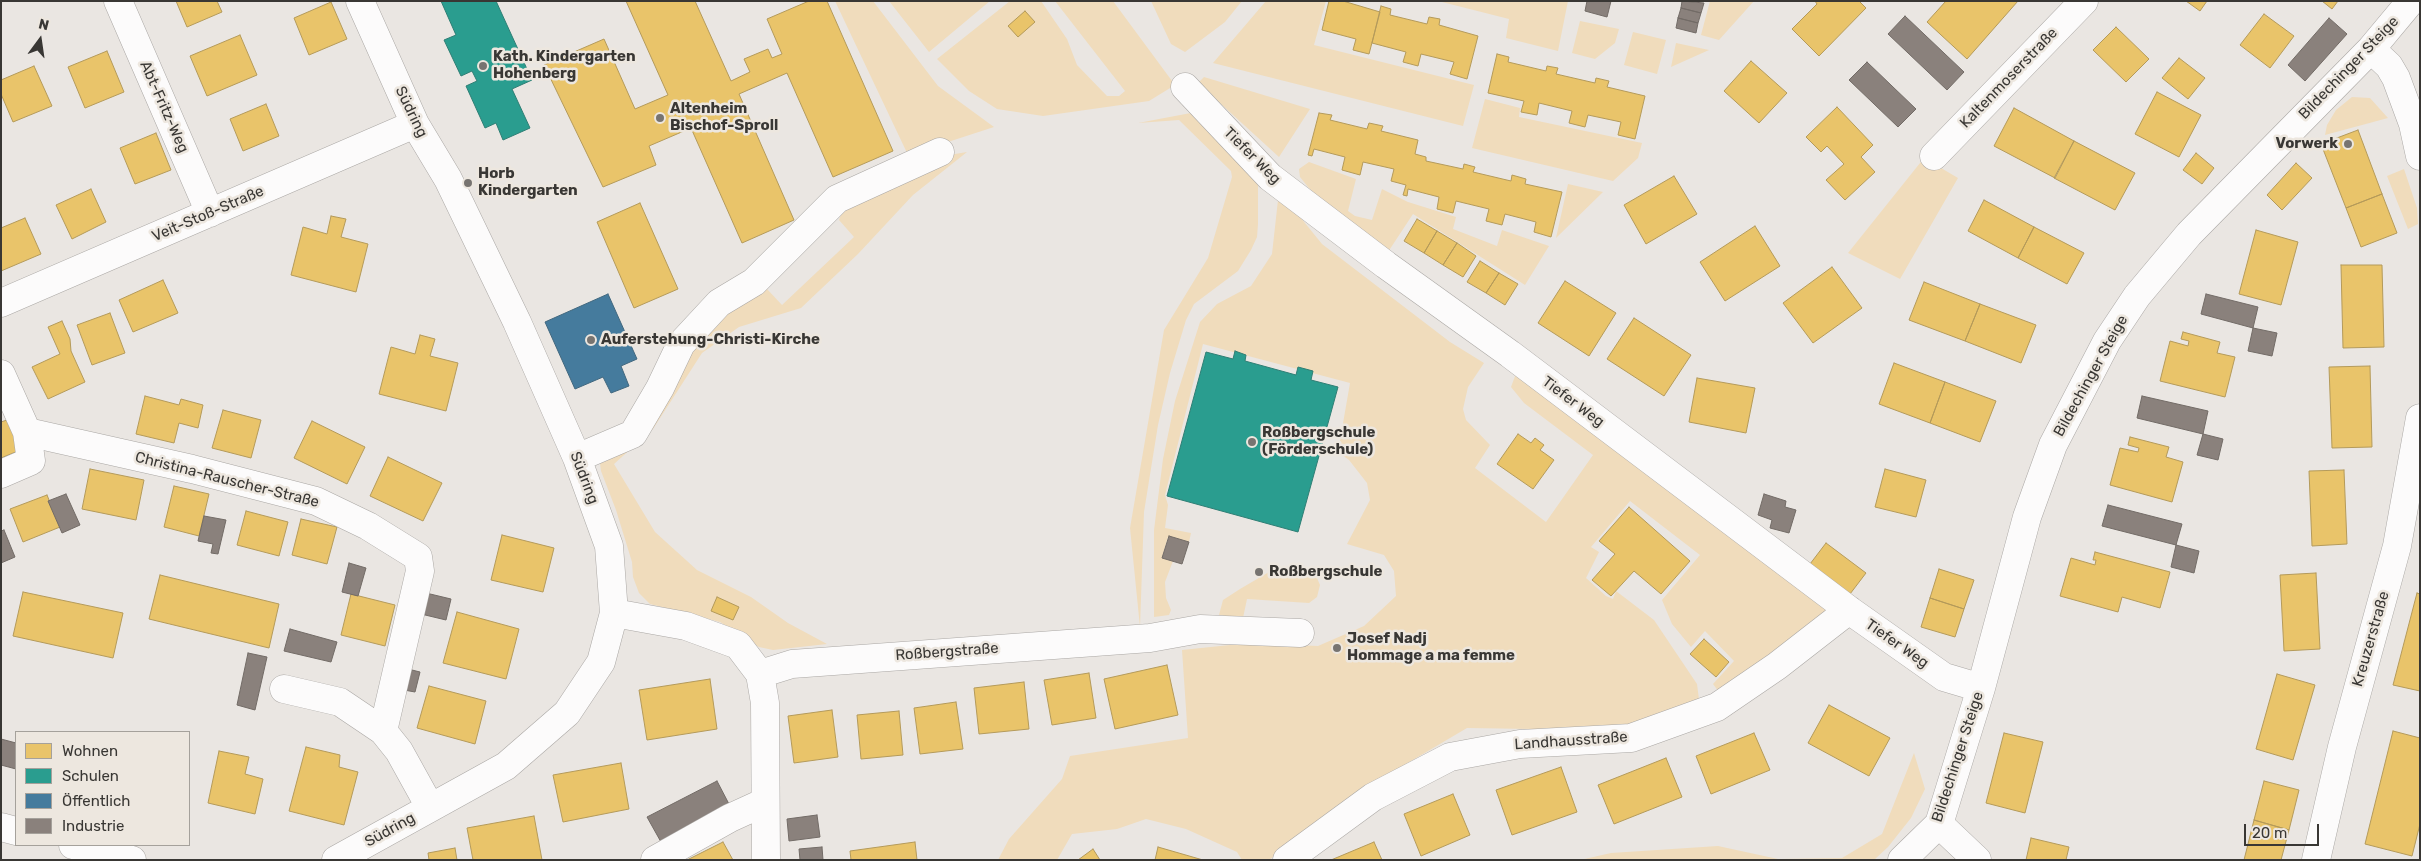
<!DOCTYPE html>
<meta charset="utf-8">
<style>
body{margin:0}
#map{position:relative;width:2421px;height:861px;overflow:hidden;background:#eae6e2;font-family:Rubik,sans-serif}
canvas{display:block}
.frame{position:absolute;inset:0;border:2px solid #393734;pointer-events:none}
.legend{position:absolute;left:15px;top:731px;width:175px;height:115px;box-sizing:border-box;background:#ede7df;border:1px solid #a5a19b;margin:0;padding:6px 9px;list-style:none;font-size:15px;color:#393734}
.legend li{display:flex;align-items:center;gap:10px;height:25px}
.legend b{width:25px;border:1px solid #a5a19b}
.north{position:absolute;left:15px;top:15px;width:50px;height:50px;-webkit-text-stroke:4px #ede7df;paint-order:stroke;rotate:14deg;font-size:14px;font-weight:700;line-height:20px;text-align:center;color:#393734}
.north::after{content:'';display:block;margin:auto;width:18px;height:22px;background:#393734;clip-path:polygon(50% 0,100% 100%,50% 72%,0 100%)}
.scale{position:absolute;left:2244px;top:824px;width:75px;height:22px;box-sizing:border-box;border:2px solid #393734;border-top:0;padding-left:6px;font-size:15px;line-height:18px;white-space:nowrap;color:#393734;-webkit-text-stroke:4px #ede7df;paint-order:stroke}
</style>
<div id="map">
<canvas width="2421" height="861"></canvas>
<div class="frame"></div>
<ul class="legend">
<li><b style="height:14px;background:#e9c46a"></b>Wohnen</li>
<li><b style="height:14px;background:#2a9d8f"></b>Schulen</li>
<li><b style="height:14px;background:#457b9d"></b>Öffentlich</li>
<li><b style="height:14px;background:#8a817c"></b>Industrie</li>
</ul>
<div class="north">N</div>
<div class="scale">20 m</div>
</div>
<script>
const ctx = document.querySelector('canvas').getContext('2d');
ctx.lineJoin = 'round';
function fill(path, color) {
  ctx.fillStyle = color;
  ctx.fill(path, 'evenodd');
}
function shape(rows) {
  const path = new Path2D();
  for (const r of rows) {
    path.moveTo(r[0], r[1]);
    for (let i = 2; i < r.length; i += 2) path.lineTo(r[i], r[i + 1]);
  }
  return path;
}
function stroke(path, color, width, dash) {
  ctx.strokeStyle = color;
  ctx.lineWidth = width;
  ctx.lineCap = dash ? 'butt' : 'round';
  ctx.setLineDash(dash || []);
  ctx.stroke(path);
}
function write(font, color, halo, rows, align = 'center') {
  ctx.font = font + ' Rubik,sans-serif';
  ctx.lineWidth = 5;
  ctx.setLineDash([]);
  ctx.textBaseline = 'middle';
  ctx.strokeStyle = halo;
  ctx.fillStyle = color;
  for (const [text, x, y, turn = 0] of rows) {
    ctx.save();
    ctx.translate(x, y);
    ctx.rotate((+turn || 0) * Math.PI / 180);
    ctx.textAlign = isNaN(turn) ? turn : align;
    if (halo) ctx.strokeText(text, 0, 0);
    ctx.fillText(text, 0, 0);
    ctx.restore();
  }
}
fill(shape([
 [835,1,873,1,938,86,994,127,908,155],
 [889,1,990,1,929,52],
 [1010,1,1041,1,1067,39,1077,65,1107,96,1119,96,1125,91,1055,1,1113,1,1175,85,1149,101,1043,116,997,109,969,91,937,59],
 [1151,1,1242,1,1225,22,1185,52,1171,44],
 [1266,1,1326,1,1314,45,1474,85,1463,126,1213,63],
 [1438,1,1568,1,1558,51,1506,38,1509,19],
 [1710,1,1754,1,1719,40,1701,35],
 [1580,21,1619,29,1615,43,1595,59,1572,53],
 [1633,32,1666,40,1657,74,1624,65],
 [1676,43,1709,50,1671,67],
 [1204,77,1310,109,1279,157,1198,83],
 [2352,97,2370,98,2388,118,2325,135,2327,125,2336,110],
 [1485,99,1520,108,1519,117,1642,143,1638,158,1613,181,1472,148],
 [1196,112,1258,182,1258,224,1257,237,1251,250,1238,271,1194,304,1186,320,1170,373,1158,425,1144,512,1140,627,1130,528,1164,330,1208,258,1232,177,1231,171,1179,120,1138,123],
 [967,152,913,195,858,254,801,308,739,327,702,353,653,429,614,464,655,532,697,570,751,597,788,623,827,644,773,650,759,647,720,622,650,604,639,593,633,577,632,562,616,510,601,471,600,463,677,366,720,317,767,289,782,305,854,237,839,220,843,209,943,156],
 [1924,158,1958,178,1900,279,1848,253],
 [1309,162,1356,179,1348,211,1355,216,1372,220,1382,189,1408,202,1456,217,1453,229,1497,246,1502,230,1549,246,1525,285,1413,214,1388,252,1339,220,1308,187,1300,177,1299,169],
 [2404,169,2417,208,2418,224,2408,229,2387,176],
 [1568,184,1603,192,1556,238],
 [1279,191,1322,244,1450,342,1484,363,1468,387,1463,409,1466,420,1490,445,1475,468,1546,522,1593,455,1524,403,1511,387,1517,371,1825,609,1830,617,1722,696,1713,684,1734,661,1705,631,1691,647,1672,624,1662,600,1700,555,1630,501,1591,547,1599,552,1586,578,1606,596,1613,599,1616,591,1654,620,1697,684,1700,707,1674,717,1598,730,1467,728,1367,787,1269,860,1242,860,1237,852,1186,829,1146,819,1117,829,1072,834,1057,860,998,860,1009,839,1062,779,1070,756,1188,738,1182,650,1249,643,1318,646,1364,626,1396,596,1394,571,1384,555,1347,544,1370,500,1367,483,1349,460,1338,452,1350,383,1203,344,1165,495,1168,505,1165,528,1191,533,1189,542,1168,537,1162,558,1173,561,1165,582,1166,598,1171,610,1169,615,1154,617,1154,530,1163,459,1175,401,1200,322,1217,304,1251,286,1272,254],
 [1288,571,1317,578,1320,585,1317,597,1309,603,1247,599,1243,618,1219,615,1223,600,1240,589,1269,572],
 [1914,753,1925,789,1911,818,1888,847,1874,860,1580,860,1611,853,1718,846,1778,859,1842,858,1882,834]
]), '#f0dcbc');
const homes = shape([
 [176,1,217,1,222,12,187,27,176,1],
 [626,1,695,1,731,81,750,72,744,59,768,49,772,58,782,54,767,19,809,1,827,1,893,151,833,177,787,73,739,94,794,220,742,243,691,128,649,146,656,165,603,187,544,65,604,39,635,109,668,95,626,1],
 [1329,1,1343,1,1380,12,1369,54,1353,50,1356,39,1322,30,1329,1],
 [1815,1,1859,1,1866,8,1819,56,1792,29,1817,4,1815,1],
 [1946,1,2018,1,1967,59,1927,22,1946,1],
 [2186,1,2207,1,2200,11,2186,1],
 [2322,1,2338,1,2332,9,2322,1],
 [331,2,347,39,309,55,294,18,331,2],
 [1381,6,1391,9,1390,15,1427,24,1429,17,1440,19,1439,25,1478,36,1467,79,1450,74,1454,62,1421,54,1418,66,1403,62,1406,52,1372,43,1381,6],
 [1025,11,1035,22,1018,37,1008,26,1025,11],
 [2264,14,2294,36,2270,68,2240,45,2264,14],
 [2116,27,2149,59,2126,82,2093,50,2116,27],
 [240,35,257,75,207,96,190,56,240,35],
 [107,51,124,92,85,108,68,67,107,51],
 [1497,54,1509,57,1508,62,1546,71,1547,66,1558,68,1556,74,1595,83,1596,78,1609,81,1607,87,1645,96,1635,139,1618,135,1621,122,1588,115,1585,127,1569,123,1572,111,1539,103,1537,115,1521,112,1524,101,1488,93,1497,54],
 [2179,58,2205,78,2188,99,2162,78,2179,58],
 [1751,61,1787,93,1759,123,1724,91,1751,61],
 [34,66,52,106,13,122,1,94,1,80,34,66],
 [2157,92,2201,115,2179,157,2135,134,2157,92],
 [266,104,279,136,243,151,230,119,266,104],
 [1837,107,1873,145,1861,157,1875,172,1845,200,1826,180,1844,164,1827,146,1821,152,1806,137,1837,107],
 [2014,108,2074,141,2055,178,1994,146,2014,108],
 [1319,113,1332,115,1330,120,1367,129,1369,123,1383,126,1381,131,1418,140,1415,154,1426,157,1426,161,1463,169,1464,164,1475,167,1473,172,1511,181,1512,175,1526,179,1525,184,1562,192,1551,237,1534,232,1536,222,1505,214,1502,225,1486,221,1489,209,1456,201,1453,213,1437,209,1439,197,1408,189,1407,196,1403,195,1406,185,1391,181,1394,169,1363,162,1360,175,1342,170,1345,157,1314,149,1312,156,1308,155,1319,113],
 [2358,130,2382,194,2346,208,2321,144,2358,130],
 [156,133,171,170,135,184,120,148,156,133],
 [2074,141,2135,173,2115,210,2054,178,2074,141],
 [2196,153,2214,168,2202,184,2183,170,2196,153],
 [2296,163,2312,178,2282,210,2267,195,2296,163],
 [1674,176,1697,214,1646,244,1624,205,1674,176],
 [91,189,106,222,72,239,56,205,91,189],
 [2382,194,2397,233,2361,247,2346,208,2382,194],
 [1984,200,2034,227,2018,258,1968,231,1984,200],
 [640,203,678,289,634,308,597,222,640,203],
 [331,216,346,219,341,237,368,244,356,292,291,275,303,227,327,234,331,216],
 [25,218,41,254,1,271,1,228,25,218],
 [1417,219,1437,231,1424,253,1404,241,1417,219],
 [1755,226,1780,266,1725,301,1700,262,1755,226],
 [2034,227,2084,253,2067,284,2018,258,2034,227],
 [2256,230,2298,242,2281,305,2239,294,2256,230],
 [1437,231,1457,243,1443,265,1424,253,1437,231],
 [1457,243,1476,256,1463,277,1443,265,1457,243],
 [1480,261,1499,273,1486,293,1467,282,1480,261],
 [2341,265,2382,265,2384,347,2343,348,2341,265],
 [1832,267,1862,308,1813,343,1783,303,1832,267],
 [1499,273,1518,284,1505,305,1486,293,1499,273],
 [163,280,178,313,133,332,119,300,163,280],
 [1565,281,1616,313,1589,356,1538,323,1565,281],
 [1924,282,1980,304,1965,341,1909,320,1924,282],
 [1980,304,2036,325,2021,363,1965,341,1980,304],
 [110,313,125,353,92,365,77,325,110,313],
 [1634,318,1691,355,1664,396,1607,359,1634,318],
 [62,321,70,339,71,351,85,382,48,399,32,367,60,354,48,327,62,321],
 [2183,332,2220,342,2217,353,2235,357,2225,397,2160,381,2170,341,2188,346,2189,341,2181,339,2183,332],
 [420,335,435,339,430,356,458,363,446,411,379,394,391,347,415,354,420,335],
 [1894,363,1945,382,1930,423,1879,404,1894,363],
 [2370,366,2372,447,2332,448,2329,367,2370,366],
 [1697,378,1755,388,1746,433,1689,422,1697,378],
 [1945,382,1996,401,1980,442,1930,423,1945,382],
 [145,396,179,405,181,399,203,405,198,428,179,423,174,443,136,434,145,396],
 [223,410,261,420,251,458,212,448,223,410],
 [10,419,23,449,1,458,1,422,10,419],
 [312,421,365,447,347,484,294,458,312,421],
 [1518,434,1531,443,1535,438,1544,445,1540,450,1554,460,1533,489,1497,464,1518,434],
 [2130,437,2169,447,2166,457,2183,462,2172,502,2110,485,2120,448,2138,452,2139,448,2128,445,2130,437],
 [388,457,442,483,423,521,370,496,388,457],
 [90,469,144,480,136,520,82,509,90,469],
 [1885,469,1926,480,1916,517,1875,507,1885,469],
 [2344,470,2347,544,2312,546,2309,471,2344,470],
 [174,486,209,494,199,536,164,527,174,486],
 [47,495,60,527,23,542,10,509,47,495],
 [1629,507,1690,561,1661,594,1634,571,1611,596,1592,580,1615,554,1599,541,1629,507],
 [246,511,288,522,279,556,237,545,246,511],
 [301,519,337,527,327,564,292,555,301,519],
 [502,535,554,548,543,592,491,580,502,535],
 [1826,543,1866,573,1850,594,1810,564,1826,543],
 [2095,552,2170,572,2160,608,2122,597,2118,612,2060,596,2071,558,2095,565,2096,560,2093,560,2095,552],
 [1939,569,1974,580,1964,609,1930,598,1939,569],
 [2316,573,2320,649,2284,651,2280,575,2316,573],
 [160,575,279,604,269,648,149,619,160,575],
 [23,592,123,613,113,658,13,636,23,592],
 [2417,593,2420,594,2420,691,2393,685,2417,593],
 [351,594,395,605,385,646,341,635,351,594],
 [717,597,739,607,733,620,711,611,717,597],
 [1930,598,1964,609,1955,637,1921,627,1930,598],
 [457,612,519,629,506,679,443,663,457,612],
 [1704,639,1729,662,1716,677,1690,654,1704,639],
 [1167,665,1178,715,1115,729,1104,679,1167,665],
 [1089,673,1096,718,1052,725,1044,680,1089,673],
 [2277,674,2315,685,2293,760,2256,749,2277,674],
 [710,679,717,729,647,740,639,690,710,679],
 [1024,682,1029,729,979,734,974,688,1024,682],
 [429,686,486,701,475,744,417,728,429,686],
 [956,702,963,749,920,754,914,708,956,702],
 [1829,705,1890,738,1869,776,1808,743,1829,705],
 [832,710,838,757,794,763,788,716,832,710],
 [899,711,903,755,861,759,857,715,899,711],
 [2393,731,2420,738,2420,824,2412,856,2365,844,2393,731],
 [1754,733,1770,770,1711,794,1696,756,1754,733],
 [2004,733,2043,742,2025,813,1986,803,2004,733],
 [306,747,340,755,339,767,358,772,344,825,289,811,306,747],
 [219,751,249,757,245,774,263,779,255,814,208,803,219,751],
 [1666,758,1682,797,1614,824,1598,785,1666,758],
 [621,763,629,809,563,822,553,775,621,763],
 [1561,767,1577,812,1512,835,1496,790,1561,767],
 [2264,781,2299,790,2289,830,2254,820,2264,781],
 [1453,794,1470,835,1421,856,1404,814,1453,794],
 [534,816,542,860,473,860,467,828,534,816],
 [2254,820,2289,830,2281,860,2244,860,2254,820],
 [2031,838,2069,847,2066,860,2026,860,2031,838],
 [723,842,733,860,687,860,723,842],
 [915,842,917,860,851,860,850,851,915,842],
 [1374,842,1382,860,1331,860,1374,842],
 [1158,847,1203,860,1155,860,1158,847],
 [455,848,457,860,429,860,428,853,455,848],
 [1093,849,1100,860,1078,860,1093,849]
]);
fill(homes, '#e9c46a');
stroke(homes, '#b49a5a', 1);
const schools = shape([
 [441,1,496,1,532,80,512,89,530,128,503,140,496,123,485,128,466,86,477,81,472,71,461,76,444,40,456,35,441,1],
 [1235,351,1246,355,1245,361,1296,375,1298,367,1313,371,1311,380,1338,387,1298,532,1167,496,1206,352,1233,359,1235,351]
]);
fill(schools, '#2a9d8f');
stroke(schools, '#2e7e74', 1);
const public = shape([
 [608,294,637,359,621,366,629,386,611,393,603,377,575,389,545,322,608,294]
]);
fill(public, '#457b9d');
stroke(public, '#41677e', 1);
const industry = shape([
 [1587,1,1611,1,1607,17,1585,11,1587,1],
 [1682,1,1704,3,1701,13,1681,8,1682,1],
 [1681,8,1701,13,1698,23,1678,18,1681,8],
 [1905,16,1964,72,1947,90,1888,34,1905,16],
 [1678,18,1698,23,1696,33,1676,28,1678,18],
 [2329,18,2347,34,2305,81,2288,65,2329,18],
 [1867,62,1916,109,1898,127,1849,80,1867,62],
 [2206,294,2258,307,2253,328,2201,314,2206,294],
 [2253,328,2277,333,2272,356,2248,351,2253,328],
 [2142,396,2208,411,2203,434,2137,418,2142,396],
 [2203,434,2223,439,2218,460,2197,455,2203,434],
 [66,494,80,525,62,533,48,501,66,494],
 [1764,494,1786,501,1785,507,1796,510,1789,533,1770,528,1772,520,1758,515,1764,494],
 [2108,505,2182,524,2176,545,2102,526,2108,505],
 [204,516,226,520,218,554,211,553,213,544,198,541,204,516],
 [4,530,15,557,1,563,1,531,4,530],
 [1169,536,1189,542,1182,564,1162,558,1169,536],
 [2176,545,2199,551,2194,573,2171,567,2176,545],
 [349,563,366,568,358,596,342,592,349,563],
 [426,593,451,599,446,620,421,614,426,593],
 [290,629,337,642,331,662,284,651,290,629],
 [248,653,267,657,255,710,237,705,248,653],
 [408,669,420,672,415,692,404,690,408,669],
 [1,739,16,743,16,769,1,765,1,739],
 [717,781,730,806,661,842,647,817,717,781],
 [817,815,820,837,789,841,787,819,817,815],
 [822,847,823,860,800,860,799,849,822,847]
]);
fill(industry, '#8a817c');
stroke(industry, '#726b66', 1);
const minor = shape([
 [118,1,210,213],
 [2371,49,2389,66,2396,78,2413,124,2420,156],
 [1185,87,1270,177,1386,265,1510,354,1849,610,1944,677,1981,688],
 [1934,156,2084,1],
 [1,303,415,124],
 [1,374,27,432],
 [577,458,633,434,660,388,681,344,719,303,754,282,837,199,940,152],
 [1,474,31,461,27,432,192,469,316,501,368,526,418,557,420,571,383,731],
 [614,613,686,626,738,645,760,674,792,664,1150,638,1200,629,1300,633],
 [760,674,765,703,766,860],
 [284,689,340,702,383,731,399,751,430,807],
 [1939,824,1977,860],
 [1,827,16,831],
 [73,845,132,860],
 [336,860,506,766,567,713,601,662,614,613,609,546,577,458,517,322,448,179,415,124,360,1],
 [655,860,730,818,765,802],
 [1287,860,1373,797,1450,757,1520,744,1631,738,1717,707,1777,666,1849,610],
 [1902,860,1939,824,1981,688,2027,517,2053,445,2107,341,2137,296,2189,234,2371,49,2411,1],
 [2316,860,2342,747,2397,546,2420,418]
]);
stroke(minor, '#aaa7a4', 29);
stroke(minor, '#fcfbfb', 28);
for (const [x, y, r, color] of [
 [483,66,5,"#777471"],
 [660,118,5,"#777471"],
 [2348,144,5,"#777471"],
 [468,183,5,"#777471"],
 [591,340,5,"#777471"],
 [1252,442,5,"#777471"],
 [1259,572,5,"#777471"],
 [1337,648,5,"#777471"]
]) {
  const dot = new Path2D();
  dot.arc(x, y, r, 0, 2 * Math.PI);
  ctx.fillStyle = color;
  ctx.fill(dot);
  stroke(dot, '#ede7df', 2);
}
write('bold 15px', '#393734', '#ede7df', [
 ["Kath. Kindergarten",493,57],
 ["Hohenberg",493,74],
 ["Altenheim",670,109],
 ["Bischof-Sproll",670,126],
 ["Vorwerk",2338,144,"right"],
 ["Horb",478,174],
 ["Kindergarten",478,191],
 ["Auferstehung-Christi-Kirche",601,340],
 ["Roßbergschule",1262,433],
 ["(Förderschule)",1262,450],
 ["Roßbergschule",1269,572],
 ["Josef Nadj",1347,639],
 ["Hommage a ma femme",1347,656]
], 'left');
write('15px', '#393734', '#ede7df', [
 ["Bildechinger Steige",2349,68,-46],
 ["Kaltenmoserstraße",2009,78,-46],
 ["Abt-Fritz-Weg",164,107,66],
 ["Südring",411,112,64],
 ["Tiefer Weg",1252,156,45],
 ["Veit-Stoß-Straße",208,214,-23],
 ["Bildechinger Steige",2091,376,-61],
 ["Tiefer Weg",1573,402,37],
 ["Südring",584,478,69],
 ["Christina-Rauscher-Straße",227,480,14],
 ["Kreuzerstraße",2371,639,-74],
 ["Tiefer Weg",1897,644,35],
 ["Roßbergstraße",947,652,-4],
 ["Landhausstraße",1571,741,-4],
 ["Bildechinger Steige",1958,757,-72],
 ["Südring",390,830,-29]
]);
</script>
